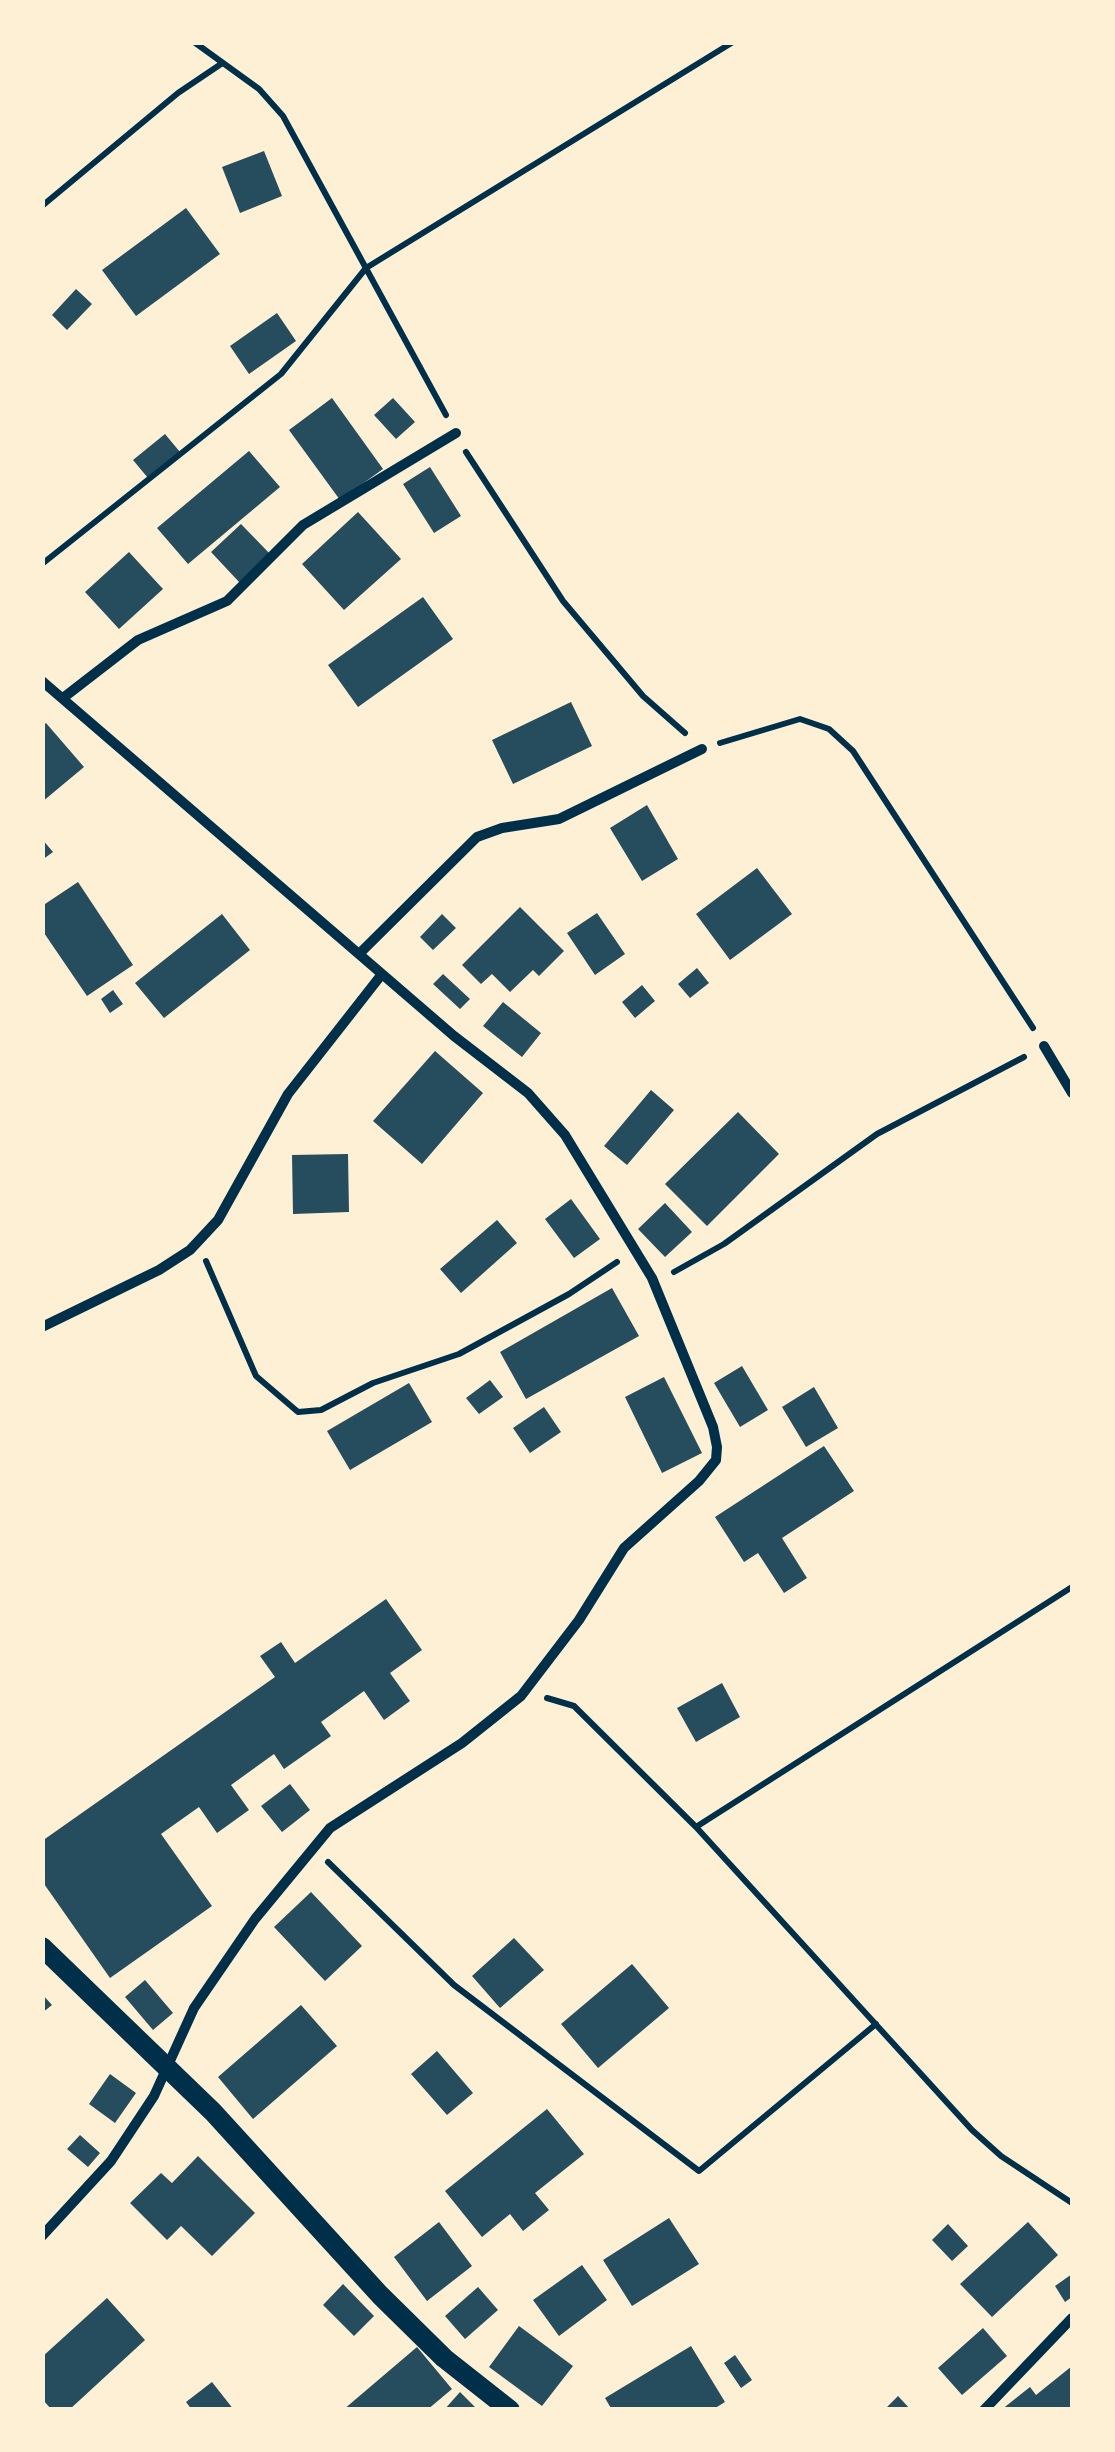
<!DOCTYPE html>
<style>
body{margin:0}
#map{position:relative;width:1115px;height:2452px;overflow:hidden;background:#fdf0d5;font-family:Literata,serif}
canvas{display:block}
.frame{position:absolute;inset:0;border:45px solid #fdf0d5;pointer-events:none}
</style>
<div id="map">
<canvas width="1115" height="2452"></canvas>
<div class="frame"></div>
</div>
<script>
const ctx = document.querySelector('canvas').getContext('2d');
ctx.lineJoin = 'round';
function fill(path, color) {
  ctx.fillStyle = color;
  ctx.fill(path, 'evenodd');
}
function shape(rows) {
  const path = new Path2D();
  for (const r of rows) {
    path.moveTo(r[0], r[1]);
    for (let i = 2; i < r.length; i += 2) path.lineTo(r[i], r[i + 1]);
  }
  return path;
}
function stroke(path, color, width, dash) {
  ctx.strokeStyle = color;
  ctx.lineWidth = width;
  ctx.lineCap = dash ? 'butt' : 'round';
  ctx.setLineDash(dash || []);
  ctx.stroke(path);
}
fill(shape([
 [264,151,282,196,240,213,222,167],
 [186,208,220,254,136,316,102,270],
 [76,289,92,304,67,330,52,315],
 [277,313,296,341,249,374,230,346],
 [332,398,383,469,340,500,289,430],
 [393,398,415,422,396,439,374,415],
 [165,434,180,452,148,478,133,460],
 [249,451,280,487,188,564,157,528],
 [430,467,461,516,434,533,403,484],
 [358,512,401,559,344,610,302,564],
 [241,524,271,555,240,583,211,552],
 [129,552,163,589,119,629,85,592],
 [423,597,453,639,358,707,328,665],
 [571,702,592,746,513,784,492,740],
 [46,723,84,767,42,802,42,726],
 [647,805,678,859,642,881,610,828],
 [42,839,53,852,42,860],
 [757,868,792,914,730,960,696,914],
 [78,882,133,965,87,996,42,930,42,906],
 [520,907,564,951,539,976,533,970,510,992,492,974,481,984,462,965],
 [597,913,625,954,595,975,567,933],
 [222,914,250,950,164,1018,135,983],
 [442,914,456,928,433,950,420,937],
 [697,968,709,983,690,998,678,984],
 [443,974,470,999,460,1009,433,984],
 [642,985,655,1001,635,1018,622,1002],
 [113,990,123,1004,110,1013,101,999],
 [503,1002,541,1033,522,1057,483,1026],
 [435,1051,483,1093,422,1164,373,1121],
 [651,1090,674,1110,627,1165,604,1146],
 [738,1112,779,1154,707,1226,665,1184],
 [348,1154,349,1212,293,1214,292,1155],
 [571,1199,600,1239,574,1258,545,1219],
 [665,1203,692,1232,665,1257,638,1229],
 [497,1220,517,1243,461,1293,440,1269],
 [612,1288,639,1336,526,1399,500,1352],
 [742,1366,768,1410,740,1427,714,1383],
 [664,1377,702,1453,662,1473,625,1397],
 [490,1380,503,1397,479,1414,466,1398],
 [409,1383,432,1422,350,1470,327,1431],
 [814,1387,838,1428,806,1447,782,1407],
 [544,1407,561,1432,530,1453,513,1428],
 [824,1446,854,1491,782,1538,807,1578,784,1593,758,1553,744,1562,715,1517],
 [386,1599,422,1650,390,1673,410,1701,384,1720,364,1691,321,1722,331,1736,284,1769,274,1754,231,1785,249,1810,217,1833,199,1807,161,1834,212,1906,110,1978,42,1881,42,1841,275,1677,260,1656,281,1642,295,1663],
 [722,1683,740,1717,696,1742,677,1708],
 [290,1784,310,1810,282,1832,261,1806],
 [311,1892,362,1946,325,1981,274,1927],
 [514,1938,544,1970,500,2008,472,1976],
 [632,1964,669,2008,598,2068,561,2024],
 [145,1980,173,2013,153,2030,125,1997],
 [42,1994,52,2005,42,2013],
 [301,2005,337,2046,253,2119,218,2077],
 [437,2051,473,2093,447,2115,411,2074],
 [110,2074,136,2093,115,2123,89,2104],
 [547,2109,584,2154,535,2193,549,2210,523,2231,510,2214,482,2237,445,2191],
 [80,2135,100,2153,88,2167,67,2149],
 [198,2156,255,2213,212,2256,181,2226,167,2240,130,2203,161,2173,172,2183],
 [669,2218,699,2264,632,2306,603,2260],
 [439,2222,472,2266,427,2301,394,2257],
 [1028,2222,1058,2255,992,2317,960,2284],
 [948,2224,968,2246,952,2261,932,2240],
 [582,2265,607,2300,559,2336,533,2300],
 [1072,2274,1072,2297,1065,2302,1055,2286],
 [343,2284,374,2316,354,2336,323,2305],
 [478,2287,498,2310,465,2339,445,2316],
 [107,2298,145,2340,69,2410,52,2410,42,2399,42,2357],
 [519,2326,573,2366,542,2406,489,2367],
 [983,2328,1007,2356,962,2395,938,2368],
 [691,2346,725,2402,712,2410,612,2410,605,2398],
 [417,2347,452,2389,427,2410,343,2410],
 [735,2355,752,2380,741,2388,724,2363],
 [1072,2366,1072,2410,1001,2410,1030,2387,1036,2395],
 [212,2382,234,2410,192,2410,186,2402],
 [460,2392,478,2410,444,2410],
 [898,2396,911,2410,884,2410]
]), '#264d5e');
stroke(shape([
 [194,42,259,89,283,116,446,415],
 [42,206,178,93,221,64],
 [466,452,563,601,643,696,685,733],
 [42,564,281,374,366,268,733,42],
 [720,743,800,719,829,729,853,751,1033,1028],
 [206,1261,256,1376,298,1412,321,1410,373,1383,459,1354,569,1294,617,1262],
 [674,1272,724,1244,877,1134,1024,1057],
 [547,1698,574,1706,696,1827,972,2130,1001,2156,1072,2203],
 [696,1827,1072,1587],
 [328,1862,454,1985,699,2171,876,2024]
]), '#003049', 6);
stroke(shape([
 [42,681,454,1036,528,1093,565,1135,652,1278,713,1427,717,1447,716,1460,699,1481,624,1548,579,1620,521,1696,462,1743,330,1828,255,1919,194,2008,154,2096,111,2161,42,2236],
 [63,698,138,640,227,601,303,525,456,433],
 [359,954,477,837,502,828,559,819,702,749],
 [1044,1046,1072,1093],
 [42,1327,159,1270,190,1250,218,1220,288,1094,382,974],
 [984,2410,1072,2318]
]), '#003049', 10);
stroke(shape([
 [42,1947,213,2112,380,2295,444,2358,510,2410]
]), '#003049', 20);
</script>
